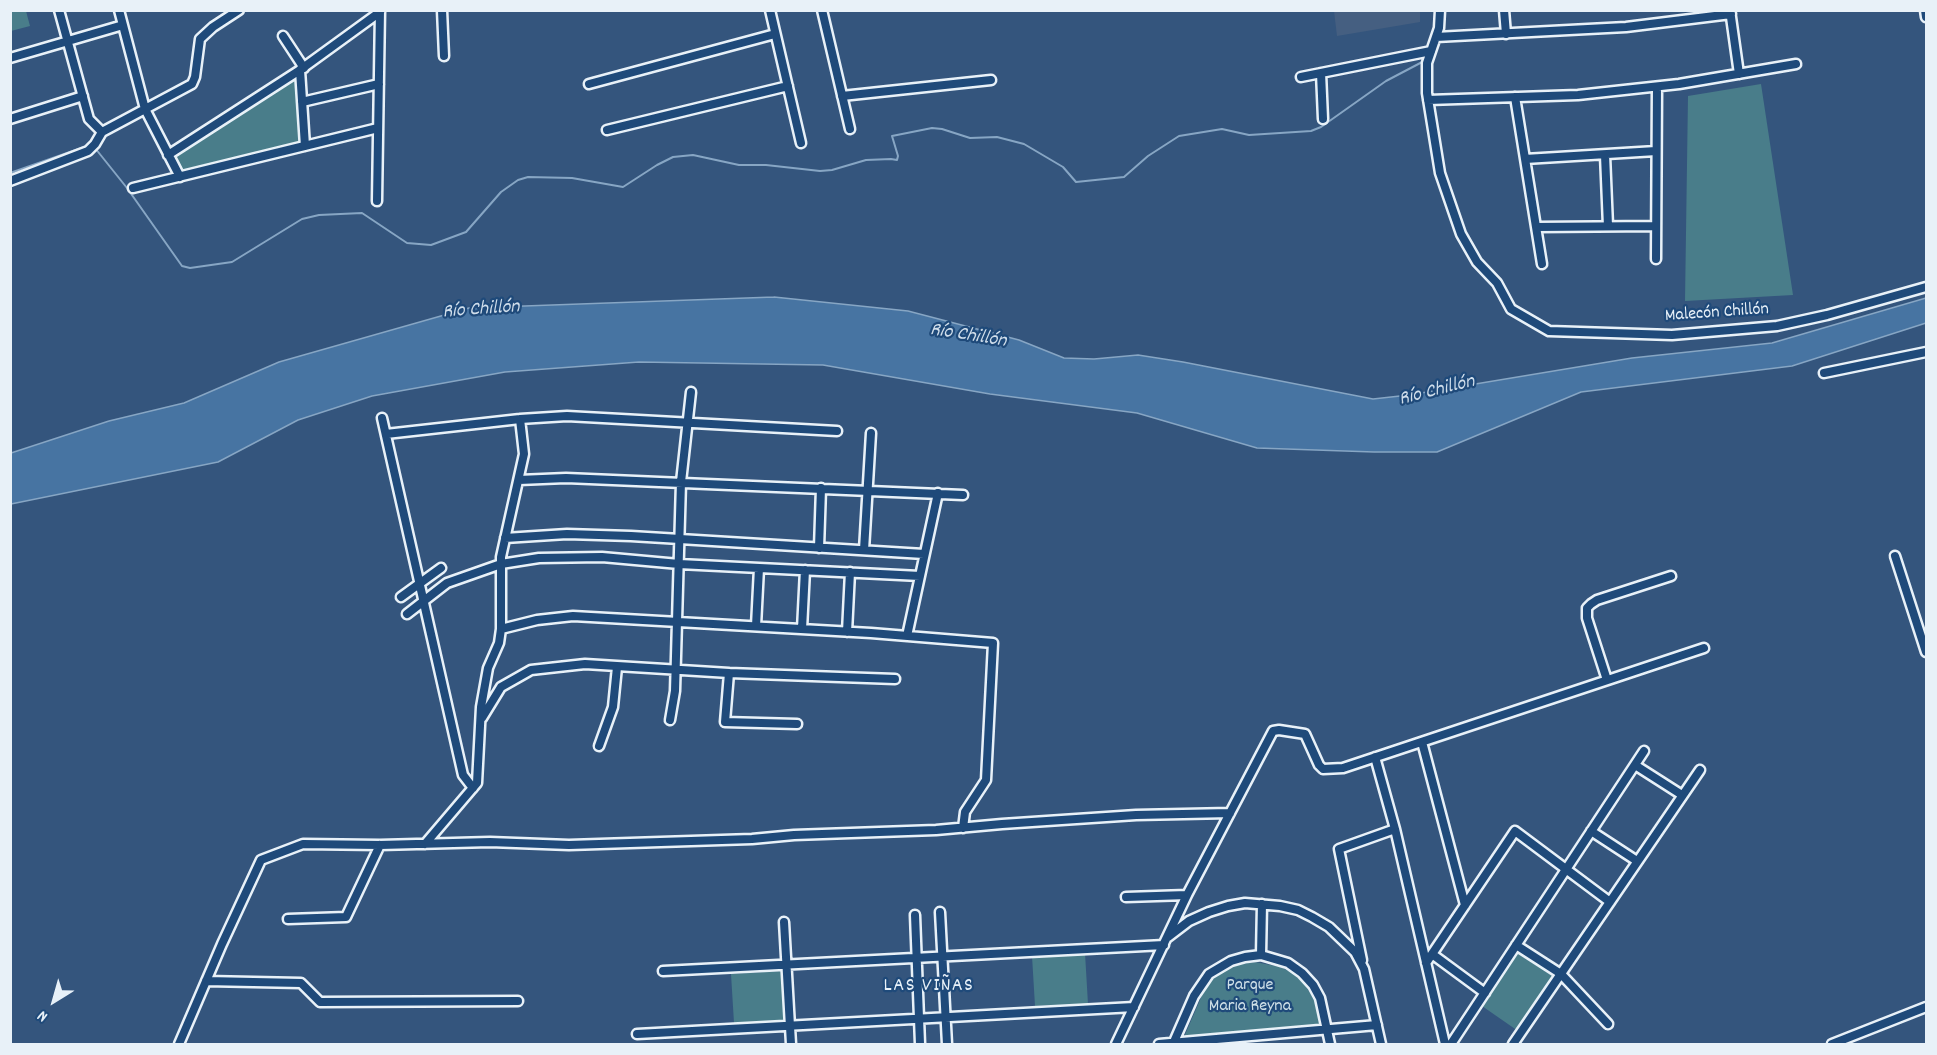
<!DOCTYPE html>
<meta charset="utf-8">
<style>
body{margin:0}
#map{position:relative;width:1937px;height:1055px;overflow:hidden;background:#34557d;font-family:Dekko,sans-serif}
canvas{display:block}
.frame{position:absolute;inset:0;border:12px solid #e8f1f8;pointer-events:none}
.north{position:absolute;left:24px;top:971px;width:60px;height:60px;-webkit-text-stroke:4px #1f4a7a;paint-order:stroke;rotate:217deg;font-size:16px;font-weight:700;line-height:24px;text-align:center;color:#e8f1f8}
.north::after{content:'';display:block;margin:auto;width:21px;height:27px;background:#e8f1f8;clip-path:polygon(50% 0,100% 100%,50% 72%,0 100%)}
</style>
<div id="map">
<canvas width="1937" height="1055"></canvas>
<div class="frame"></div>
<div class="north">N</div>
</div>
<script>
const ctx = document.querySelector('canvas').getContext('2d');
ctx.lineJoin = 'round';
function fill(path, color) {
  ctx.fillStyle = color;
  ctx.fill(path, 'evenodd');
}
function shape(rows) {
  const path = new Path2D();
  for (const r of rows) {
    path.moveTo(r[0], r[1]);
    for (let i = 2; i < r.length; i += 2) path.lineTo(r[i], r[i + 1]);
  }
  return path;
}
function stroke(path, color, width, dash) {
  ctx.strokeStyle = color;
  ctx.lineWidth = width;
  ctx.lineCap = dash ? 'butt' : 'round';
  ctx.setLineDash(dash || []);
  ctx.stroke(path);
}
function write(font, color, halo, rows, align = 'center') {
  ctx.font = font + ' Dekko,sans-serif';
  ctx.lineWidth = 4.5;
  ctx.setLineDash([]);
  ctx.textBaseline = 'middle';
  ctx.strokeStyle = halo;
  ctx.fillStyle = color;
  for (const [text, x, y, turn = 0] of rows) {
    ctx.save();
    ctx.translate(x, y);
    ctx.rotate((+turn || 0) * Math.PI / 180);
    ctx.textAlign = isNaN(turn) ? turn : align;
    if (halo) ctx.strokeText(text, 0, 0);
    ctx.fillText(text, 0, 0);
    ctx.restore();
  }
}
fill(shape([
 [1334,11,1420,11,1420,22,1337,36]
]), '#455f81');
fill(shape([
 [11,10,26,11,30,26,11,31],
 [295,78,299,142,182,172,174,156],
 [1761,84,1793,295,1685,301,1688,96],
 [1085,953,1088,1004,1035,1006,1032,956],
 [1517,953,1554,977,1518,1031,1482,1006],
 [1255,962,1281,967,1294,974,1305,985,1314,999,1320,1026,1184,1037,1203,993,1213,979,1226,970,1240,964],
 [781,971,785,1020,734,1023,731,974]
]), '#497d8a');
const water = shape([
 [774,297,908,311,1019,340,1064,358,1094,359,1138,355,1183,362,1373,399,1409,395,1632,358,1772,343,1926,298,1926,323,1792,366,1581,392,1437,452,1374,452,1257,448,1137,413,990,394,823,365,639,362,505,372,372,396,298,420,218,462,11,504,11,453,109,421,184,403,279,362,469,308,774,297]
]);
fill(water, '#4774a2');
stroke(water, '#87a6c4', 1.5);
stroke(shape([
 [1443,18,1445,10],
 [95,148,127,188,182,266,190,268,232,262,302,219,319,215,362,213,407,243,431,245,466,232,501,192,518,180,528,177,572,178,623,187,657,165,673,157,693,155,739,165,766,165,820,171,832,170,866,160,891,159,897,160,898,156,892,136,932,128,942,129,970,138,997,137,1024,144,1063,167,1076,182,1124,177,1148,156,1179,136,1222,129,1249,135,1311,131,1321,127,1386,81,1426,60],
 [10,173,87,146,90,147]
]), '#87a6c4', 2);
const minor = shape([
 [59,10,89,119,102,132],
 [119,10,145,109,180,177],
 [442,10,444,56],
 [770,10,801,143],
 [822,10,850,129],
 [1440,10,1439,28,1427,63,1427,93,1440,173,1461,234,1477,262,1497,283,1511,309,1549,331,1672,335,1777,326,1827,315,1926,287],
 [1504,10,1506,34],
 [1730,10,1739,74],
 [1925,10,1926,17],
 [283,36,304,68],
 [1436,37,1626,27,1731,14],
 [10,58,123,25],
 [300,70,305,146],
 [1321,73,1323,119],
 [1301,77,1431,51],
 [589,84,775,34],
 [842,96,991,80],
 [1515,97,1542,264],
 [1428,100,1578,95,1679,84,1796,64],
 [302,102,379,84],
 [10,119,83,96],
 [607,130,788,86],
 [168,155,300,70,380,12],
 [1605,155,1608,226],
 [1525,159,1656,151],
 [10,181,88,151,95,144,102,132,192,84,195,77,200,39,213,27,239,10],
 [133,188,378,128],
 [377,201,380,10],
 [1537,227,1656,226],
 [1656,259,1657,87],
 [1824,373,1926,352],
 [382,418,463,775,473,788],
 [386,434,520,419,567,416,837,431],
 [519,480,566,478,963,495],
 [505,538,567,534,631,536,924,554],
 [819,548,821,488],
 [864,550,871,433],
 [1895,556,1926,652],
 [401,597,441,568],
 [407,614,447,583,501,564,539,558,602,557,679,564,920,576],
 [756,626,759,568],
 [501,629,537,620,573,616,871,633,993,643,986,780,965,812,963,828],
 [802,629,805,570],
 [847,632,850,572],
 [907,636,938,493],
 [1607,680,1587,618,1587,608,1591,604,1597,600,1671,576],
 [482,718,501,687,531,670,585,664,729,673],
 [670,720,675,691,681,482,691,392],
 [797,724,725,722,729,673,895,679],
 [1422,742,1465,905],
 [599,746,613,707,617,667],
 [1375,757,1395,829,1445,1044],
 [1635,765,1682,795],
 [1591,831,1637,861],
 [425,844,477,783,481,707,488,668,499,643,501,629,501,557,524,454,520,419],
 [1126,897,1187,895],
 [940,912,947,1044],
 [915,915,920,1044],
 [288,919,346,917,380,845],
 [784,922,791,1044],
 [1168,937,1189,921,1209,912,1228,906,1245,903,1280,906,1298,910,1312,917,1329,927,1355,952,1364,969,1381,1044],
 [1516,945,1561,974,1608,1024],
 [1432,954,1485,993],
 [1261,955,1262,904],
 [1362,960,1339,849,1395,829],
 [1426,963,1515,831,1610,902],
 [663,971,1164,945],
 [206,981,301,983,320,1002,518,1001],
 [637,1034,1134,1007],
 [179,1044,222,944,261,860,303,844,380,845,490,842,569,845,752,839,794,835,936,830,1002,824,1136,815,1230,813],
 [1116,1044,1187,895,1273,731,1279,730,1305,734,1319,765,1323,769,1343,768,1704,648],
 [1159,1044,1377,1025],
 [1173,1044,1194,996,1209,974,1231,961,1245,957,1261,955,1288,963,1302,973,1313,985,1320,998,1330,1044],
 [1451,1044,1644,751],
 [1513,1044,1700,770],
 [1832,1044,1926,1007]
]);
stroke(minor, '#e8f1f8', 13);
stroke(minor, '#1f4a7a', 8);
write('18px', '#e8f1f8', '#1f4a7a', [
 ["Malecón Chillón",1717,314,-4]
]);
write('18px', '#d0e0e8', '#1f4a7a', [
 ["Parque",1250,987],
 ["Maria Reyna",1250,1008]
]);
write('italic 20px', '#d0deeb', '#1f4a7a', [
 ["Río Chillón",481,311,-4],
 ["Río Chillón",968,337,9],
 ["Río Chillón",1437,392,-14]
]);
ctx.letterSpacing = '1.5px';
write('20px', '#e8f1f8', '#1f4a7a', [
 ["LAS VIÑAS",929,987]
]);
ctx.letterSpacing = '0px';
</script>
